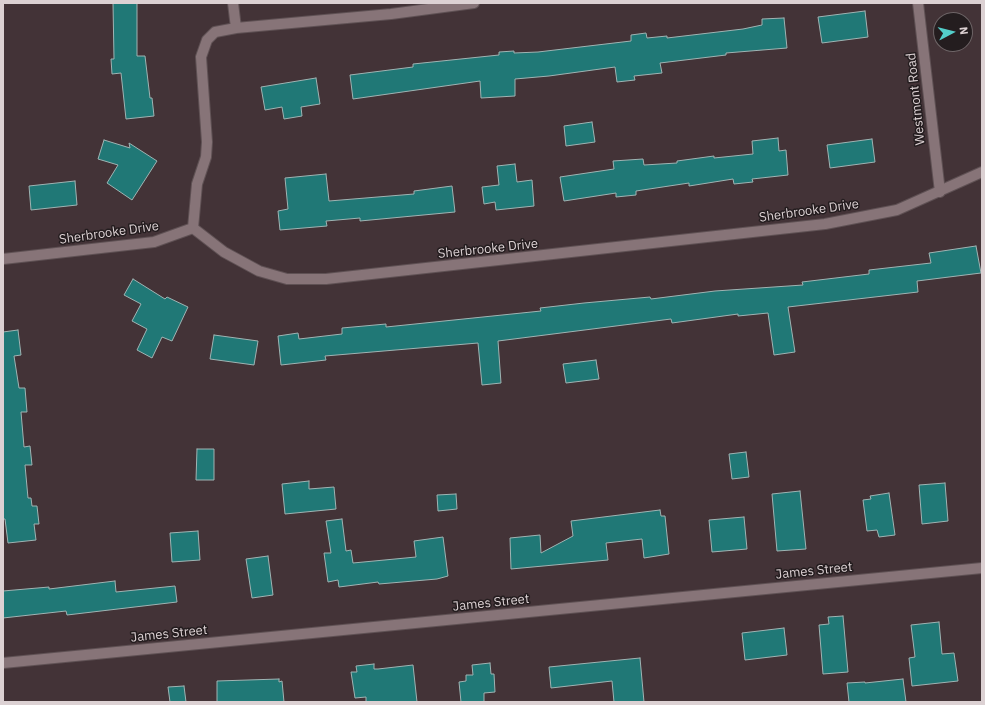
<!DOCTYPE html>
<style>
body{margin:0}
#map{position:relative;width:985px;height:705px;overflow:hidden;background:#433337;font-family:"IBM Plex Sans",sans-serif}
canvas{display:block}
.frame{position:absolute;inset:0;border:4px solid #dcd1d3;pointer-events:none}
.north{position:absolute;left:933px;top:12px;width:40px;height:40px;box-sizing:border-box;background:#241d1f;border:1px solid #6e6567;border-radius:50%;rotate:83deg;font-size:11px;font-weight:700;line-height:16px;text-align:center;color:#dcd1d3}
.north::after{content:'';display:block;margin:auto;width:14px;height:18px;background:#53cdc9;clip-path:polygon(50% 0,100% 100%,50% 72%,0 100%)}
</style>
<div id="map">
<canvas width="985" height="705"></canvas>
<div class="frame"></div>
<div class="north">N</div>
</div>
<script>
const ctx = document.querySelector('canvas').getContext('2d');
ctx.lineJoin = 'round';
function fill(path, color) {
  ctx.fillStyle = color;
  ctx.fill(path, 'evenodd');
}
function shape(rows) {
  const path = new Path2D();
  for (const r of rows) {
    path.moveTo(r[0], r[1]);
    for (let i = 2; i < r.length; i += 2) path.lineTo(r[i], r[i + 1]);
  }
  return path;
}
function stroke(path, color, width, dash) {
  ctx.strokeStyle = color;
  ctx.lineWidth = width;
  ctx.lineCap = dash ? 'butt' : 'round';
  ctx.setLineDash(dash || []);
  ctx.stroke(path);
}
function write(font, color, halo, rows, align = 'center') {
  ctx.font = font + ' "IBM Plex Sans",sans-serif';
  ctx.lineWidth = 3;
  ctx.setLineDash([]);
  ctx.textBaseline = 'middle';
  ctx.strokeStyle = halo;
  ctx.fillStyle = color;
  for (const [text, x, y, turn = 0] of rows) {
    ctx.save();
    ctx.translate(x, y);
    ctx.rotate((+turn || 0) * Math.PI / 180);
    ctx.textAlign = isNaN(turn) ? turn : align;
    if (halo) ctx.strokeText(text, 0, 0);
    ctx.fillText(text, 0, 0);
    ctx.restore();
  }
}
const building = shape([
 [113,3,137,3,137,56,145,56,150,98,152,98,154,116,126,119,121,73,112,74,111,59,114,59,113,3],
 [865,11,868,37,822,43,818,17,865,11],
 [784,18,787,48,726,53,726,55,660,63,662,73,634,76,635,80,617,82,615,67,549,76,515,79,515,96,481,98,480,81,353,99,350,75,413,67,413,64,499,55,499,52,514,51,514,53,538,52,631,41,631,35,646,33,647,38,667,36,667,38,743,29,762,25,762,19,784,18],
 [316,78,320,104,301,107,302,116,284,119,282,107,265,110,261,87,316,78],
 [592,122,595,142,566,146,564,126,592,122],
 [778,138,779,151,786,150,788,175,752,179,753,182,734,184,733,179,689,186,689,183,636,191,636,195,616,197,616,193,564,201,560,177,614,169,613,161,643,159,644,165,677,163,677,161,714,156,714,158,753,154,752,141,778,138],
 [872,139,875,162,830,168,827,145,872,139],
 [104,140,130,148,129,143,157,161,132,200,107,183,118,165,98,159,104,140],
 [515,164,517,182,532,180,534,206,496,210,495,202,484,204,482,187,499,185,497,166,515,164],
 [326,174,329,201,414,194,414,191,452,186,455,212,360,221,360,218,326,221,327,226,280,230,278,211,288,209,285,178,326,174],
 [75,181,77,205,31,210,29,186,75,181],
 [976,246,981,273,917,281,918,292,788,307,795,352,774,355,768,313,738,316,738,314,672,323,671,319,498,341,501,383,482,385,478,343,325,356,326,360,281,365,278,336,298,333,299,339,342,334,342,328,386,324,386,327,541,311,540,308,584,303,650,297,651,299,715,291,803,285,802,282,869,274,869,270,931,263,929,253,976,246],
 [133,279,165,299,167,297,188,307,172,341,162,337,152,358,137,350,147,329,132,321,141,304,124,295,133,279],
 [18,330,21,355,14,356,19,388,25,388,27,412,21,412,24,447,30,446,32,465,25,465,28,498,31,498,32,506,37,506,39,524,34,524,36,540,8,543,5,519,3,519,3,332,18,330],
 [214,335,258,341,254,365,210,359,214,335],
 [596,360,599,379,566,383,563,364,596,360],
 [197,449,214,449,214,480,196,480,197,449],
 [746,452,749,477,732,479,729,454,746,452],
 [309,481,309,489,334,487,336,509,285,514,282,484,309,481],
 [945,483,948,521,922,524,919,485,945,483],
 [800,491,806,549,777,551,772,494,800,491],
 [889,493,895,535,879,537,877,530,867,531,863,500,871,499,870,496,889,493],
 [456,494,457,509,438,511,437,495,456,494],
 [660,510,661,516,665,516,669,554,644,558,642,539,606,543,608,560,511,569,510,538,540,535,541,553,573,536,571,521,660,510],
 [744,517,747,549,712,552,709,520,744,517],
 [342,519,346,551,351,550,353,563,416,557,414,541,443,537,448,576,437,579,379,584,378,582,339,587,338,580,328,582,324,553,331,553,326,521,342,519],
 [198,531,200,560,172,562,170,533,198,531],
 [268,556,273,595,252,598,246,559,268,556],
 [115,581,116,592,175,586,177,602,67,615,66,611,3,618,3,591,49,587,49,589,115,581],
 [843,616,848,672,823,674,819,625,829,624,828,617,843,616],
 [939,622,942,654,954,653,958,681,912,686,909,658,915,657,911,625,939,622],
 [784,628,787,655,745,660,742,633,784,628],
 [640,658,644,702,614,702,612,681,551,688,549,667,640,658],
 [490,663,491,674,494,674,495,692,484,693,484,702,461,702,459,682,466,681,466,675,473,675,472,665,490,663],
 [374,664,374,669,378,669,413,665,417,702,366,702,366,697,355,698,351,672,357,672,356,666,374,664],
 [279,679,279,682,282,681,284,702,217,702,217,681,279,679],
 [903,679,906,702,849,702,847,683,865,682,865,683,903,679],
 [184,686,186,702,170,702,168,687,184,686]
]);
fill(building, '#207876');
stroke(building, '#9fb4b3', 1);
const minor = shape([
 [918,3,940,192],
 [236,28,391,14,474,3],
 [193,228,224,252,259,271,287,279,326,279,825,224,897,210,982,172],
 [193,228,197,184,206,157,207,142,201,57,207,40,215,32,236,28,233,3],
 [3,259,154,242,193,228],
 [3,663,982,568]
]);
stroke(minor, '#5f5154', 12);
stroke(minor, '#877478', 10);
write('13px', '#dcd1d3', '#241d1f', [
 ["Westmont Road",916,99,-96],
 ["Sherbrooke Drive",809,211,-8],
 ["Sherbrooke Drive",109,233,-8],
 ["Sherbrooke Drive",488,249,-6],
 ["James Street",814,571,-6],
 ["James Street",491,603,-6],
 ["James Street",169,634,-6]
]);
</script>
